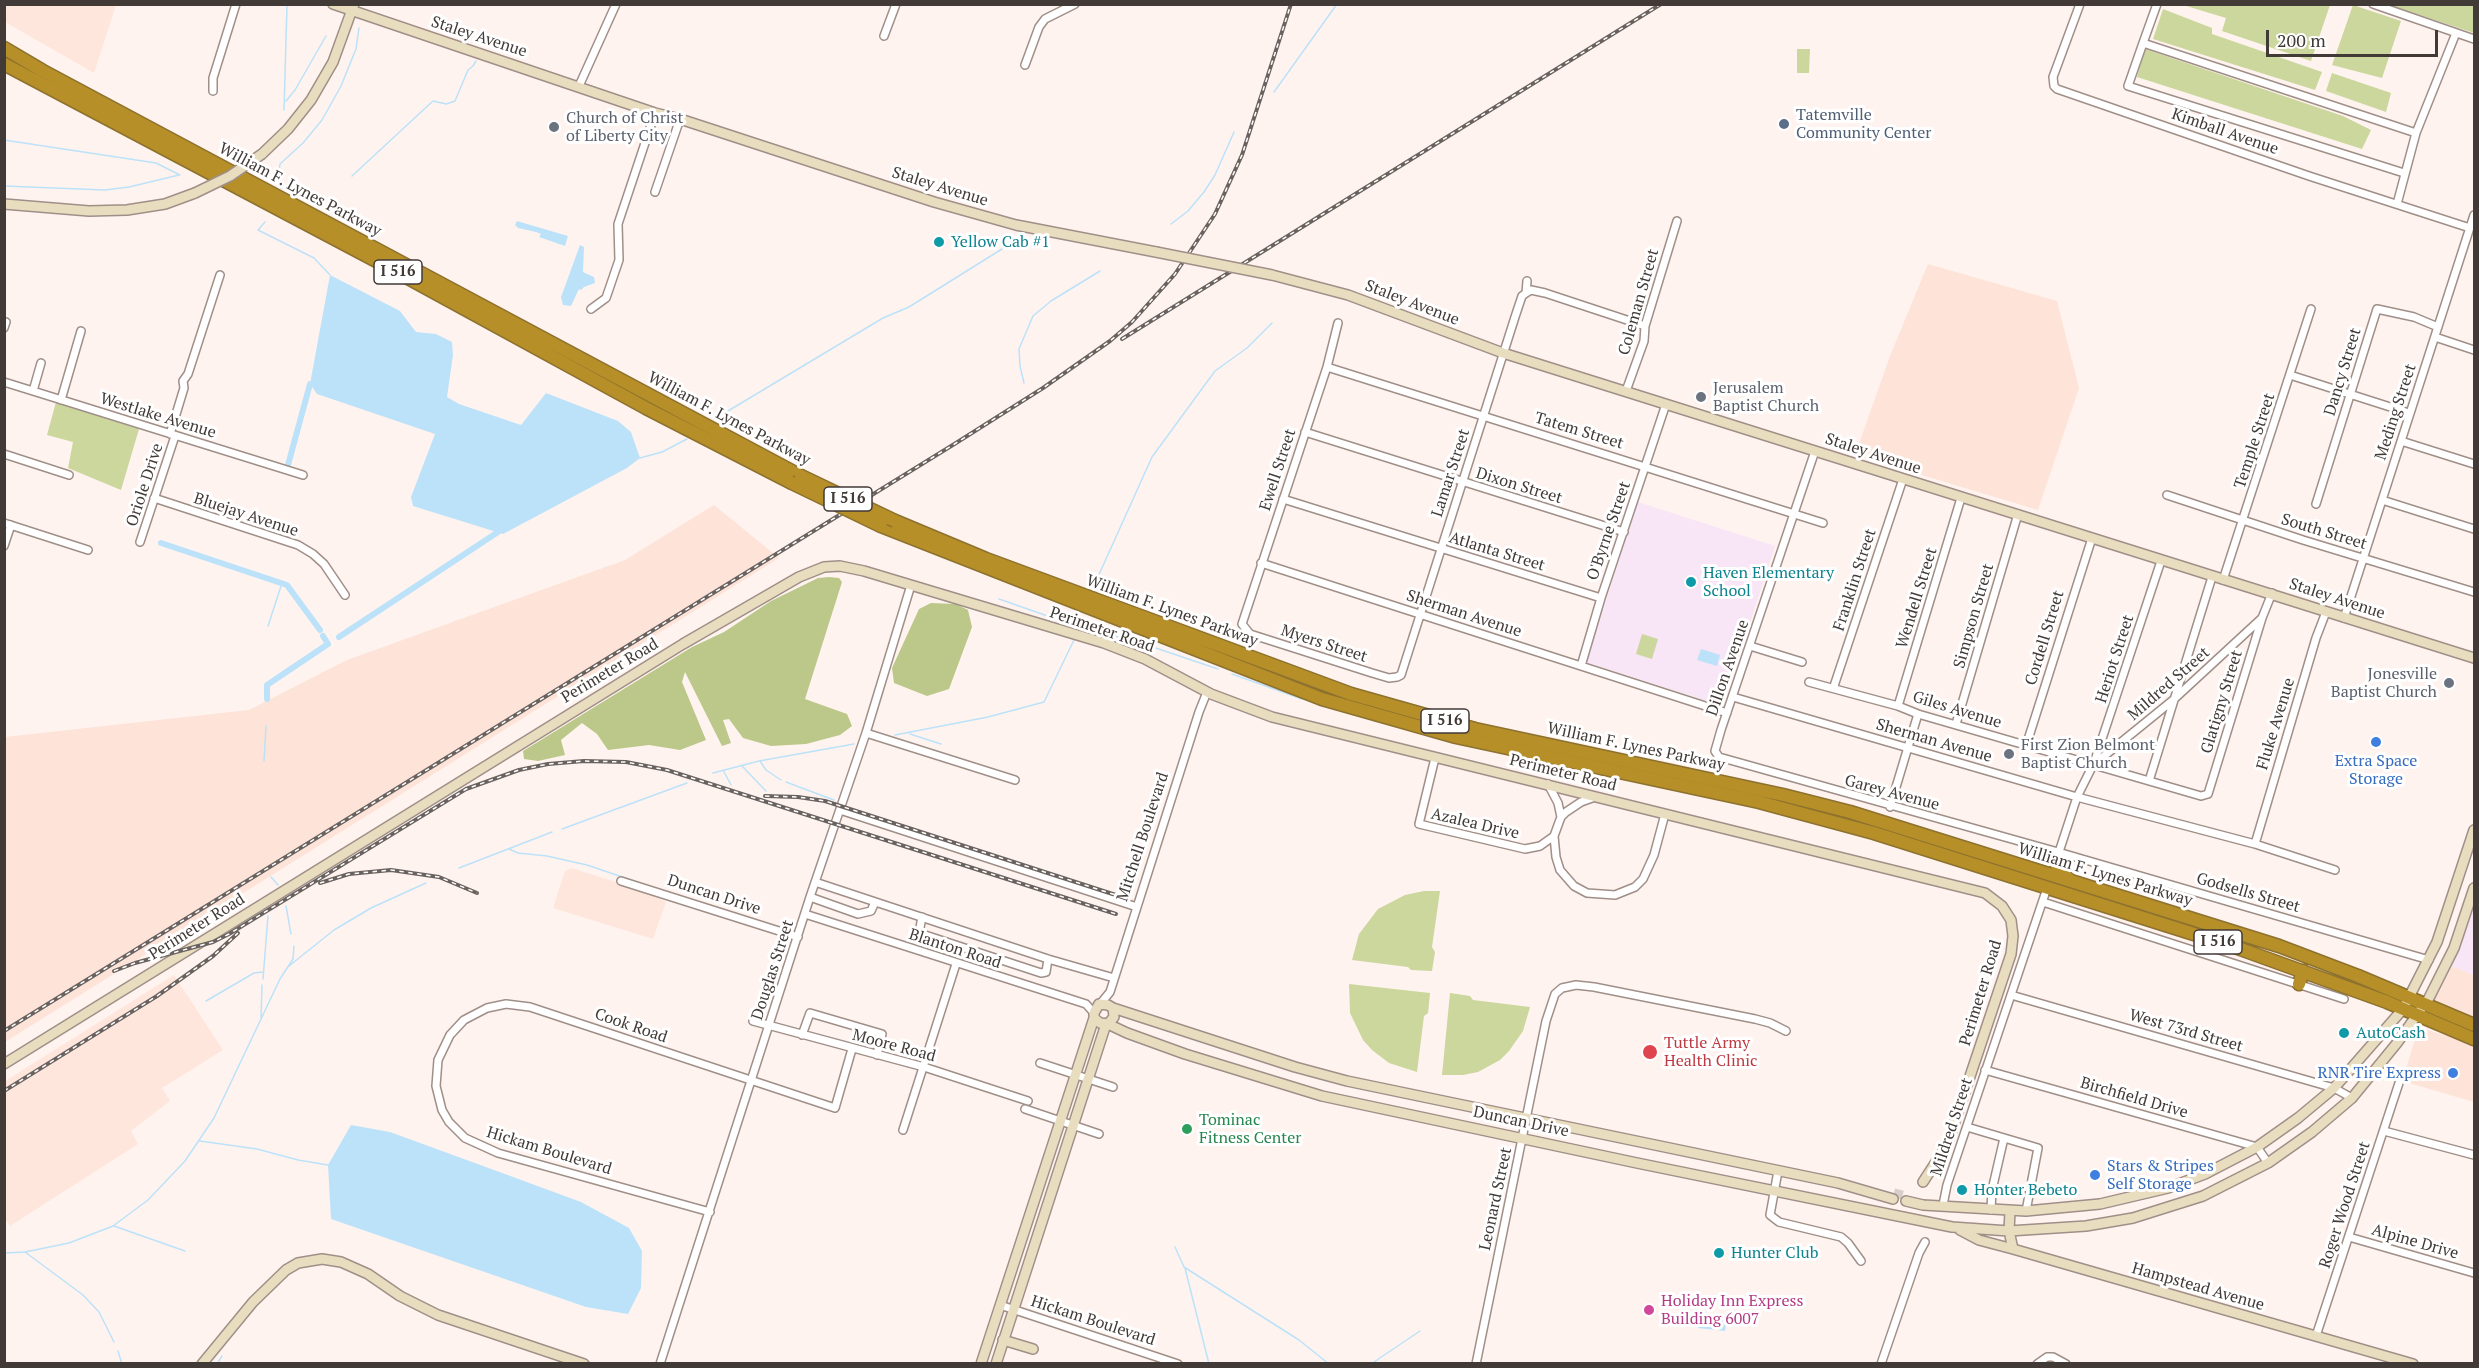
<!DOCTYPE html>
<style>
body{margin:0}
#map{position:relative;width:2479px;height:1368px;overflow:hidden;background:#fff3ef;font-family:"PT Serif",serif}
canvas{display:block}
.frame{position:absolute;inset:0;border:6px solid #413a37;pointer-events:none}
.scale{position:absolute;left:2266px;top:30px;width:172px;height:27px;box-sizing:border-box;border:3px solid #413a37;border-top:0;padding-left:8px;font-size:18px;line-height:21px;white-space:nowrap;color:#413a37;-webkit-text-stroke:4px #fff;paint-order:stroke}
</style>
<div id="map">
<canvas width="2479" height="1368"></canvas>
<div class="frame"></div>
<div class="scale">200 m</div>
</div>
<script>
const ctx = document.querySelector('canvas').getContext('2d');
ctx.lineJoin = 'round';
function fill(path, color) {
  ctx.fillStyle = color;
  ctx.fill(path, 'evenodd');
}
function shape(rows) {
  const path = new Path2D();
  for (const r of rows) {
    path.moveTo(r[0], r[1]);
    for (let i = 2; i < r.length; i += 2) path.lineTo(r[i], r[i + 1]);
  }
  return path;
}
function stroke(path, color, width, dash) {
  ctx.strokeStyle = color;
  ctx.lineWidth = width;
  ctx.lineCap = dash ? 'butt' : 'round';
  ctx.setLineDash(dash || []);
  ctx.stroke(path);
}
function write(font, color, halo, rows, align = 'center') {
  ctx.font = font + ' "PT Serif",serif';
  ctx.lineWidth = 6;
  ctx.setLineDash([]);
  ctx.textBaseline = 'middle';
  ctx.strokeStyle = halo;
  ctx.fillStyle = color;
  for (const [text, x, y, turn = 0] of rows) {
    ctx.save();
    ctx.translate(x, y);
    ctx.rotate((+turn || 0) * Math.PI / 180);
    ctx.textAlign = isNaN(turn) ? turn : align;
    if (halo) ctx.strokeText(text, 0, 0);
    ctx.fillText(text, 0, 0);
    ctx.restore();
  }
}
fill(shape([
 [1928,264,2057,301,2079,388,2038,510,1855,455,1890,356],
 [714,505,779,558,5,1042,5,737,249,710,347,660,625,560],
 [2452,966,2474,975,2474,1017,2441,1006,2435,1000],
 [2419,1027,2474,1045,2474,1102,2402,1081]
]), '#fde3d8');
fill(shape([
 [4,5,116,5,94,73,5,22],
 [571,868,642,890,666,902,653,939,553,908,565,871],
 [174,975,223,1050,162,1088,170,1101,131,1131,138,1144,10,1226,4,1218,5,1081]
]), '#fee6dc');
fill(shape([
 [1638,502,1775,546,1723,706,1586,662],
 [2474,898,2474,975,2452,966]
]), '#f8e5f6');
fill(shape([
 [2183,5,2330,5,2311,61,2222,31,2226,18],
 [2353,5,2401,21,2382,78,2332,65],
 [2389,5,2474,5,2474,33],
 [2163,9,2212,28,2212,34,2322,72,2315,90,2153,39],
 [1797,49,1810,49,1809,73,1797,73],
 [2145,49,2343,116,2371,130,2362,149,2137,77],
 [2332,73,2391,93,2386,112,2326,91],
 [56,402,139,429,121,490,68,468,73,442,47,435],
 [1642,634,1658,639,1652,659,1636,654],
 [1424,891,1440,891,1432,947,1435,952,1432,971,1411,970,1408,967,1352,960,1359,934,1378,909,1405,895],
 [1349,984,1430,993,1428,1013,1424,1016,1417,1072,1389,1063,1372,1050,1363,1040,1350,1013],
 [1450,993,1470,996,1473,1000,1530,1007,1523,1031,1509,1051,1500,1060,1478,1072,1463,1075,1442,1075]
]), '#cbd79c');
fill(shape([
 [829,577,839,578,842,582,805,699,847,714,852,726,840,735,806,744,771,746,743,738,729,719,723,720,731,743,722,746,685,672,682,682,706,740,680,750,649,745,608,750,597,734,582,723,561,740,565,755,538,761,524,759,523,751,692,647,724,632,771,601,818,578],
 [931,603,956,604,968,610,972,627,949,689,927,696,894,683,892,668,919,609]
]), '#bbc889');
fill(shape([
 [517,221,568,236,565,246,539,237,541,234,536,232,518,228,515,225],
 [580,245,584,247,583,272,594,277,595,283,584,287,581,290,579,289,571,306,563,305,561,297],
 [330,275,400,311,416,332,436,334,452,342,453,355,447,397,459,404,521,425,546,393,618,421,631,432,640,458,627,468,503,534,413,506,411,497,435,434,317,394,310,384],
 [1701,649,1720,655,1717,666,1697,660],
 [351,1125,390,1132,505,1174,581,1202,629,1228,642,1251,641,1288,628,1314,586,1307,331,1219,328,1165],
 [1702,1312,1727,1320,1725,1331,1698,1328]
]), '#bce2f9');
stroke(shape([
 [1274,92,1337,4],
 [286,101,295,90,326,36],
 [284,110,287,4],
 [4,140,156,163,180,175],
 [352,176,433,101,446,104,455,101,468,70,473,66,476,61],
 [4,186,105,190,129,187,179,175],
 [281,188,278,179,280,164,303,143,322,120,341,86,356,49,359,28],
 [265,222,258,230,314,258,330,275],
 [1171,224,1188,211,1204,192,1215,175,1234,132],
 [1024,383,1020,366,1019,349,1033,316,1051,301,1100,271],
 [718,417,883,318,909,307,1002,249],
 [640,458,662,452,687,439],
 [1097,579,1152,457,1215,371,1247,348,1272,323],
 [999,599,1079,627,1138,642,1218,669],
 [268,626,282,583],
 [1232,674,1302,699],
 [910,734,941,744],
 [895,735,988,717,1044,702,1074,640],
 [264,761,266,726],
 [760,761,766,770,781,780],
 [742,766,766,791],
 [723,770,731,785],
 [713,773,759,761,854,744],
 [786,782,834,800],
 [562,829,687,783],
 [509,849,518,853,547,856,587,865,643,884],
 [459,868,552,832],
 [271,877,278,885],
 [286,906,291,934],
 [289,966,334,930,371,908,426,883],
 [263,979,268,916],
 [206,1001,254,973,263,972],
 [261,1020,262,985],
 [200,1141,257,1149,298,1160,328,1165],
 [114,1226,185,1251],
 [1175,1247,1184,1267,1299,1340,1329,1364],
 [25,1252,69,1243,113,1226,148,1200,185,1161,214,1118,280,979,293,959,294,946],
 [4,1253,25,1252,83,1295,99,1312,114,1342],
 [1185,1268,1209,1364],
 [118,1351,122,1364],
 [194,1364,194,1363],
 [217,1364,222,1356],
 [1371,1364,1420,1331]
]), '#bce2f9', 1.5);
stroke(shape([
 [288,465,310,384],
 [161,543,287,585,320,630],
 [339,637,498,532],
 [267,699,267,685,328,644,323,636]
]), '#bce2f9', 6);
stroke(shape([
 [1894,1193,1907,1196]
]), '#d9ceca', 9, [9, 4.5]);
const street = shape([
 [2080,4,2053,77,2054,86,2057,89,2309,176,2470,228],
 [2157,4,2143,43,2416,133],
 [2373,4,2474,39],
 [884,36,896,4],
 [2143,43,2128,86,2404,173],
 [1025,65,1039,27,1045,19,1075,4],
 [579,86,616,4],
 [213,91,213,78,236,4],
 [655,192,680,119],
 [2397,204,2416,133,2456,33],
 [1526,293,1531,290,1545,293,1645,326],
 [591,309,606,298,619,260,618,224,655,113],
 [1338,323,1327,367,1242,624,1250,634,1372,673,1389,678,1397,677,1401,675,1515,317,1522,296,1526,293,1527,281],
 [4,328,6,322],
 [2435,337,2474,350],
 [1327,367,1823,523],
 [2290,375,2409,413],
 [4,382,303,475],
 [33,391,41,363],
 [1626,391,1644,341,1645,326,1677,221],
 [61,400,81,331],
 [1305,432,1624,532],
 [170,434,184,388,183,381,188,374,220,275],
 [2401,441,2474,464],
 [1815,451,1721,730,1715,751,1719,757,2058,852,2429,960],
 [4,454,69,475],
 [2167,495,2303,540,2474,592],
 [154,498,298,545,313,554,324,564,345,595],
 [1283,499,1601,598],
 [2382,500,2474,529],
 [2316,504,2377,309,2414,317,2438,327],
 [4,523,88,550],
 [140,542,175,436],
 [4,546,11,525],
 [1261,563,1727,713],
 [2223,580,2311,309],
 [2344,618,2474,215],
 [1750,646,1802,662],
 [1581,666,1601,598,1666,404],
 [1809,682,1898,706,1918,714,2201,796,2208,794,2262,618],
 [1836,689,1834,686,1903,479],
 [1733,697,2077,797,2255,844,2335,870],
 [1898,706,1961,498],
 [1956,724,2018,514],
 [866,733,1015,780],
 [2026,746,2092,538],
 [1435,758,1419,824,1525,849,1540,846,1554,836],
 [2094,763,2161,561],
 [2149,781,2212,577],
 [1548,784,1558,803,1561,817],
 [1595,797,1581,802,1566,812,1561,817,1554,836,1556,857,1560,870,1574,886,1587,893,1615,895,1635,887,1643,879,1654,855,1665,814],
 [1890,807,1918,714],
 [840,810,1137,907],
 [2255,844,2316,638,2326,612],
 [2058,855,2077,797,2093,765,2172,701,2262,618,2272,593],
 [621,881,798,937],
 [815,882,1048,959,1114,978],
 [810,897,858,914,871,911,875,902],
 [2043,902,2344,999],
 [805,914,1086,1004,1094,1013],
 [922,917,919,933,1041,973,1046,972,1048,959],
 [2011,995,2334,1088,2352,1098],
 [1101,1003,1110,992,1199,712,1207,692],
 [753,1021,924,1067,1028,1101],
 [802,1035,810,1013,882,1034,877,1055],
 [1040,1063,1113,1087],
 [1985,1070,2257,1147,2268,1163],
 [1025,1109,1099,1134],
 [1967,1127,2038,1148,2026,1211],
 [903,1130,956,964],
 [2384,1131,2474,1155],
 [1778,1171,1770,1215,1779,1222,1841,1237,1848,1243,1861,1261],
 [1943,1205,1947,1185,2047,888],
 [1991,1210,1992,1190,2004,1138],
 [710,1212,498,1153,465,1138,449,1122,442,1110,436,1086,438,1060,450,1035,464,1020,487,1008,506,1004,530,1007,835,1108,852,1049],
 [2349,1237,2474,1273],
 [1000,1305,1178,1364],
 [2316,1336,2399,1083],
 [660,1364,810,897,866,733,911,585],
 [1476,1364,1546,1021,1555,994,1562,988,1576,985,1594,987,1755,1019,1770,1023,1786,1031],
 [1881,1364,1919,1253,1925,1242],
 [2037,1364,2047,1357,2053,1357,2066,1364]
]);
const secondary = shape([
 [333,4,655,113,680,119,934,202,1016,225,1156,252],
 [262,154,288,129,311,100,333,62,354,4],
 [4,204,89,211,127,210,165,204,195,193],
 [1272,275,1348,295,1503,353,2474,658],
 [1113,1008,1114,1017,1108,1024,1100,1023,1094,1018,1094,1013,1099,1004,1108,1005,1113,1008,1295,1067,1347,1081,1838,1183,1893,1199],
 [1108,1024,1127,1033,1185,1054,1322,1096,1637,1163,1952,1227,2009,1231,2086,1226,2133,1218,2203,1196,2268,1163,2312,1132,2352,1098,2397,1043,2429,998,2454,948,2474,888],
 [4,1064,683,644,799,577,824,567,840,566,864,571,1104,643,1145,659,1211,694,1272,717,1985,893,2002,906,2011,920,2013,936,2011,954,1947,1145,1923,1182],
 [1906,1201,1923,1205,2026,1211,2100,1204,2168,1188,2205,1174,2257,1147,2298,1118,2334,1088,2403,1009,2437,942,2474,830],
 [2010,1211,2009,1231,2013,1249,2413,1364],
 [1960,1230,1979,1240,2013,1249],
 [1003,1340,1033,1349],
 [202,1364,253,1302,286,1270,298,1263,322,1259,341,1262,368,1274,400,1296,438,1315,584,1364],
 [981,1364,1094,1018],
 [996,1364,1106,1024]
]);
const highway = shape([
 [4,48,43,71,801,476],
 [4,64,388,267,646,408,790,482],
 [895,521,986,559,1351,694,1475,729,1783,795,1850,812,2279,946,2358,976,2474,1025],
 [881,526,1322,699,1456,737,1759,802,1874,833,2232,946,2387,1002,2474,1039],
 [2056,860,2058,871,2069,879],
 [2299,984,2303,971]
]);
stroke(street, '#a08f88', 10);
stroke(secondary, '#a08f88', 12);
stroke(highway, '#8d712e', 15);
stroke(street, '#fff', 7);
stroke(secondary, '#e9ddbf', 9);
stroke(highway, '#b68f29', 12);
const rail = shape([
 [1122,339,1661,4],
 [765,796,798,797,825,801,1125,898],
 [320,883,349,874,391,870,439,877,477,893],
 [114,971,135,963,213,942,229,934,466,789,519,770,548,764,584,761,626,762,667,770,1116,914],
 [4,1031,956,443,1043,388,1110,341,1132,322,1175,274,1215,214,1242,155,1291,4],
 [4,1091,157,996,213,956,238,933]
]);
stroke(rail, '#6a625f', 4);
stroke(rail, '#fff', 1.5, [4.5]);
const secondaryBridge = shape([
 [195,193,230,176,262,154],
 [1156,252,1272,275]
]);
const highwayBridge = shape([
 [801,476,895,521],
 [790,482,881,526]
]);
stroke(secondaryBridge, '#a08f88', 12, []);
stroke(highwayBridge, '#8d712e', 15, []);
stroke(secondaryBridge, '#e9ddbf', 9);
stroke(highwayBridge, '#b68f29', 12);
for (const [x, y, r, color] of [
 [1784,124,6,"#5c6f8a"],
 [554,127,6,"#6b7280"],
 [939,242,6,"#0f9aa8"],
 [1701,397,6,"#6b7280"],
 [1691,582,6,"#0f9aa8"],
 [2449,683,6,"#6b7280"],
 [2376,742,6,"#3f7fe0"],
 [2009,754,6,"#6b7280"],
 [2344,1033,6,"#0f9aa8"],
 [1650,1052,8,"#e0444e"],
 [2453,1073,6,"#3f7fe0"],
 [1187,1129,6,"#2e9e5b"],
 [2095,1175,6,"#3f7fe0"],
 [1962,1190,6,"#0f9aa8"],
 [1719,1253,6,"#0f9aa8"],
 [1649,1310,6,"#d1479c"]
]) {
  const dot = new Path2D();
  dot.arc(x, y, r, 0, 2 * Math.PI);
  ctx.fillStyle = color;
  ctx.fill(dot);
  stroke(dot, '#fff', 2);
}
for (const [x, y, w] of [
 [398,272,48],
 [848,499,48],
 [1445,721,48],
 [2218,942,48]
]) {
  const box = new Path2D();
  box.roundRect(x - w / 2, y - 12, w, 24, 4.5);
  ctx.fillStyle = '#fff';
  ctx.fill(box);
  stroke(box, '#413a37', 1.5);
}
write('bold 15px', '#413a37', null, [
 ["I 516",398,272],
 ["I 516",848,499],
 ["I 516",1445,721],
 ["I 516",2218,942]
]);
write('16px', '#413a37', '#fff', [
 ["Staley Avenue",479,37,18],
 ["Kimball Avenue",2225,132,19],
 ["Staley Avenue",940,187,17],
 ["William F. Lynes Parkway",300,190,28],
 ["Coleman Street",1639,302,-74],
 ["Staley Avenue",1412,303,21],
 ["Dancy Street",2343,372,-73],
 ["Meding Street",2396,412,-72],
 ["Westlake Avenue",158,416,17],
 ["William F. Lynes Parkway",729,419,28],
 ["Tatem Street",1579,431,17],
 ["Temple Street",2255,441,-72],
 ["Staley Avenue",1873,454,18],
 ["Ewell Street",1278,470,-72],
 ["Lamar Street",1451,473,-72],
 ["Oriole Drive",145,485,-72],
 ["Dixon Street",1519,486,17],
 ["Bluejay Avenue",246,515,18],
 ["O'Byrne Street",1609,531,-71],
 ["South Street",2324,532,17],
 ["Atlanta Street",1497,552,17],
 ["Franklin Street",1855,580,-72],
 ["Wendell Street",1917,598,-73],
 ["Staley Avenue",2337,599,18],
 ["William F. Lynes Parkway",1172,611,20],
 ["Sherman Avenue",1464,614,18],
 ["Simpson Street",1974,616,-74],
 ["Perimeter Road",1102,630,19],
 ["Cordell Street",2045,638,-73],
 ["Myers Street",1324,644,18],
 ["Heriot Street",2115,659,-72],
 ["Dillon Avenue",1728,668,-71],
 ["Perimeter Road",610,671,-31],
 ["Mildred Street",2169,684,-41],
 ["Glatigny Street",2222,702,-73],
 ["Giles Avenue",1957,710,17],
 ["Fluke Avenue",2276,724,-73],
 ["Sherman Avenue",1934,741,16],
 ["William F. Lynes Parkway",1636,747,12],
 ["Perimeter Road",1563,773,14],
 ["Garey Avenue",1892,793,15],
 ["Azalea Drive",1475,824,13],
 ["Mitchell Boulevard",1143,837,-72],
 ["William F. Lynes Parkway",2105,875,17],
 ["Godsells Street",2248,893,16],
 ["Duncan Drive",714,895,18],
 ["Perimeter Road",197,927,-32],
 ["Blanton Road",955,949,18],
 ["Douglas Street",773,970,-72],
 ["Perimeter Road",1981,993,-73],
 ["Cook Road",631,1026,19],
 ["West 73rd Street",2186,1031,16],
 ["Moore Road",894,1046,15],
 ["Birchfield Drive",2134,1098,16],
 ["Duncan Drive",1521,1122,12],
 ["Mildred Street",1952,1127,-72],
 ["Hickam Boulevard",549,1151,17],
 ["Leonard Street",1496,1199,-78],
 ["Roger Wood Street",2345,1205,-72],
 ["Alpine Drive",2415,1242,16],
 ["Hampstead Avenue",2198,1287,16],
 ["Hickam Boulevard",1093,1321,18]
]);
write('16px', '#4e5e75', '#fff', [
 ["Tatemville",1796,115],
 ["Community Center",1796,133]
], 'left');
write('16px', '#5b616d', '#fff', [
 ["Church of Christ",566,118],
 ["of Liberty City",566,136],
 ["Jerusalem",1713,388],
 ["Baptist Church",1713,406],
 ["Jonesville",2437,674,"right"],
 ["Baptist Church",2437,692,"right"],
 ["First Zion Belmont",2021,745],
 ["Baptist Church",2021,763]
], 'left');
write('16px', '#0d838f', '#fff', [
 ["Yellow Cab #1",951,242],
 ["Haven Elementary",1703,573],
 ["School",1703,591],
 ["AutoCash",2356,1033],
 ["Honter Bebeto",1974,1190],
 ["Hunter Club",1731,1253]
], 'left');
write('16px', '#366cbe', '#fff', [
 ["Extra Space",2376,761],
 ["Storage",2376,779],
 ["RNR Tire Express",2441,1073,"right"],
 ["Stars & Stripes",2107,1166,"left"],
 ["Self Storage",2107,1184,"left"]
]);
write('16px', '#be3a42', '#fff', [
 ["Tuttle Army",1664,1043],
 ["Health Clinic",1664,1061]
], 'left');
write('16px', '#27864d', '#fff', [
 ["Tominac",1199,1120],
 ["Fitness Center",1199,1138]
], 'left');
write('16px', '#b23c85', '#fff', [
 ["Holiday Inn Express",1661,1301],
 ["Building 6007",1661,1319]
], 'left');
</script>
